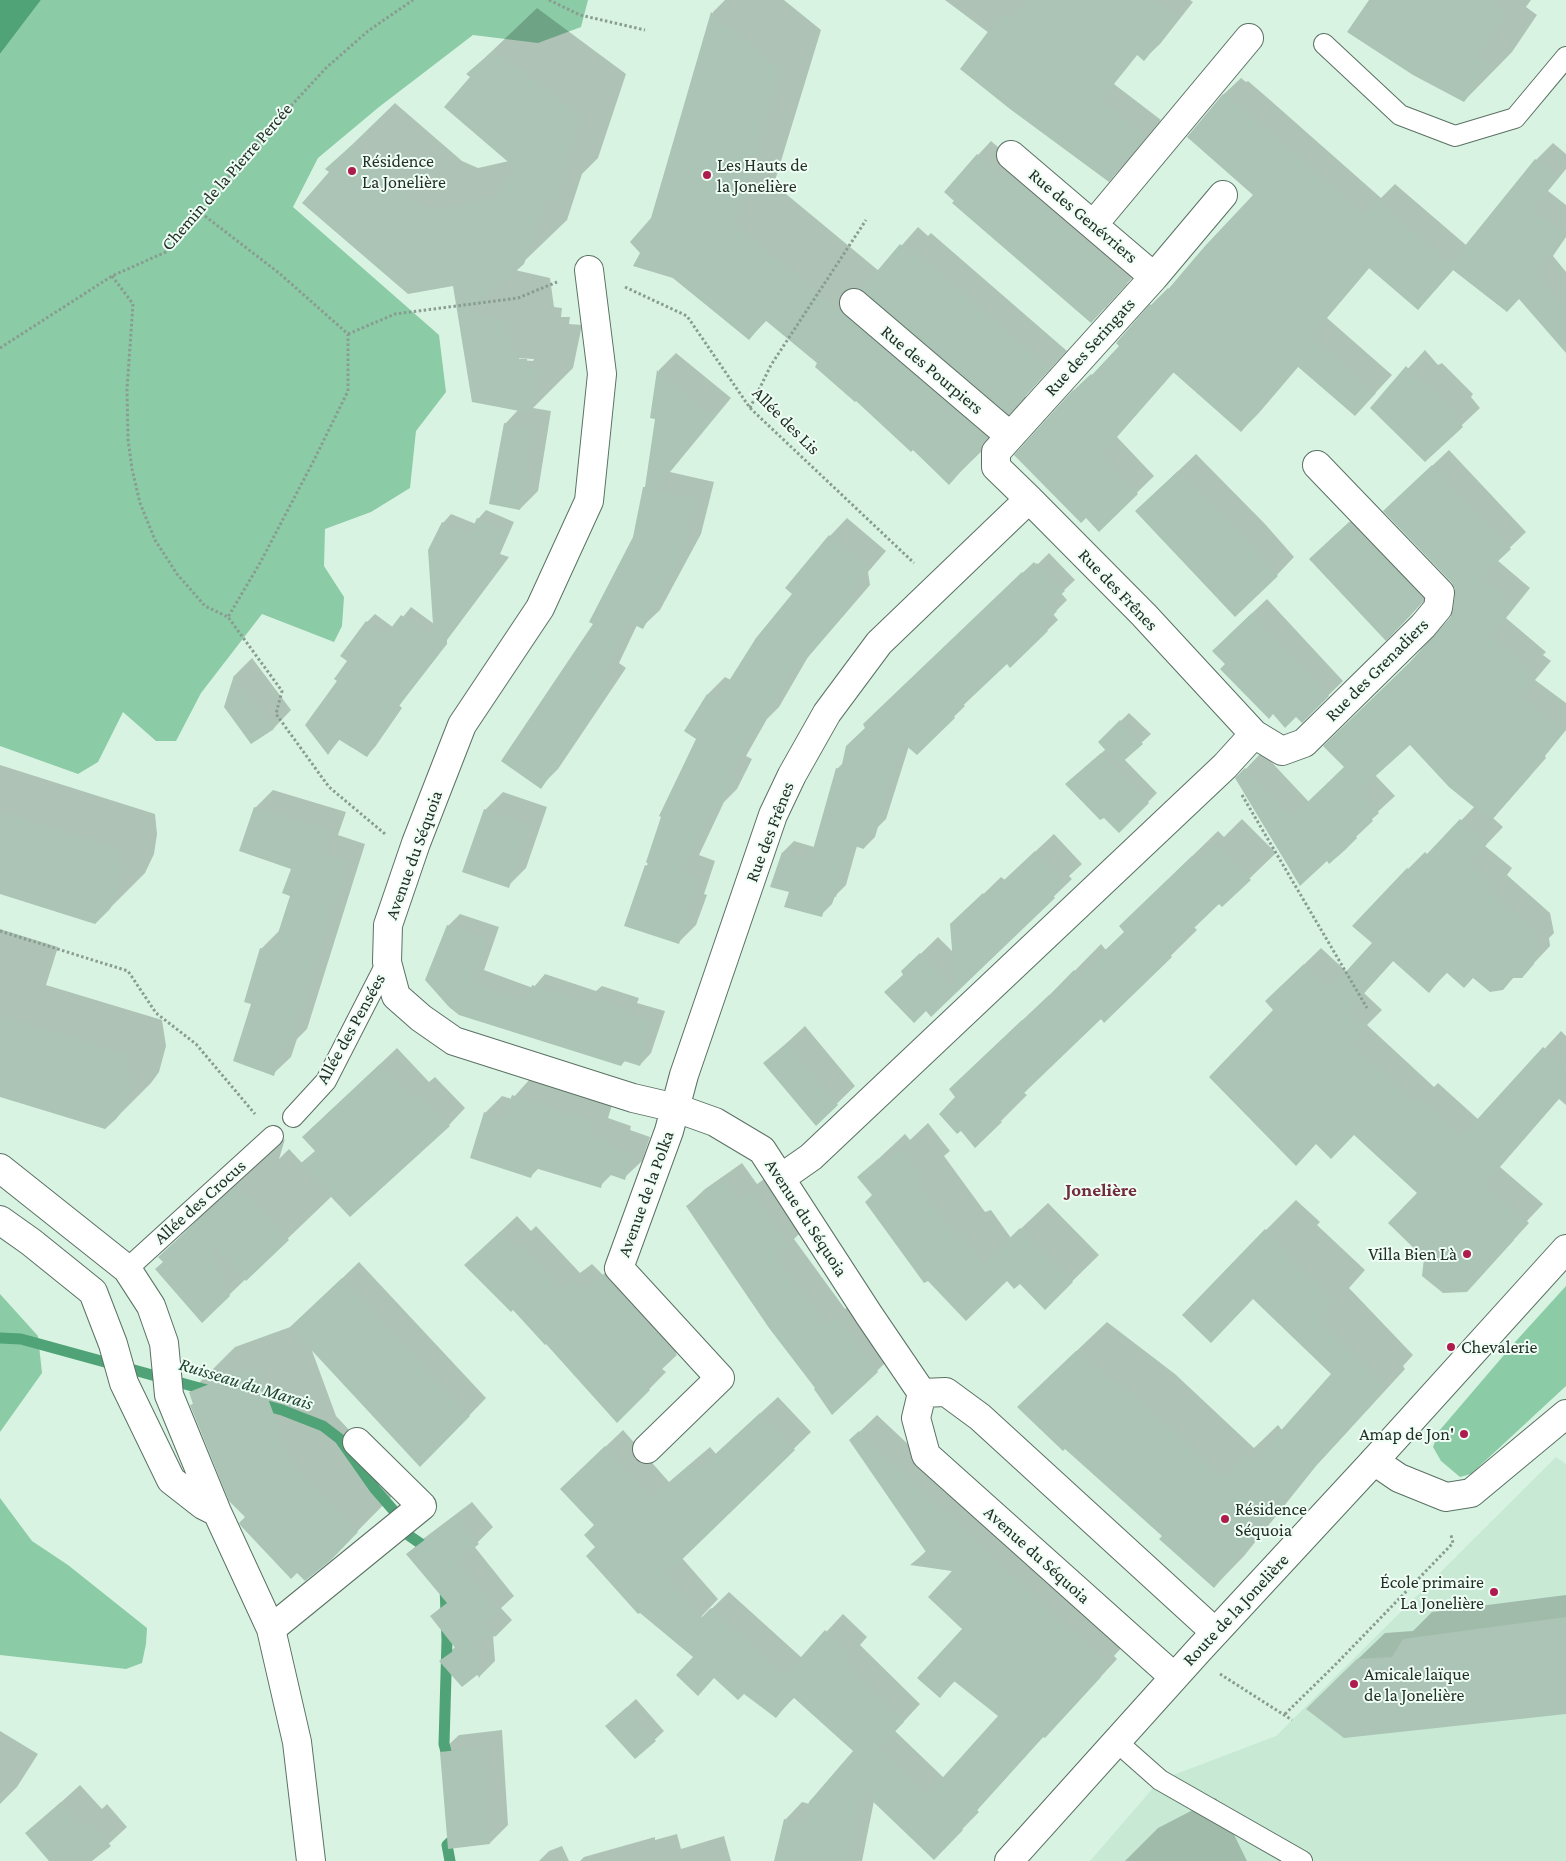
<!DOCTYPE html>
<meta charset="utf-8">
<style>
body{margin:0}
canvas{display:block;background:#d9f3e3}
</style>
<canvas width="1566" height="1861"></canvas>
<script>
const ctx = document.querySelector('canvas').getContext('2d');
ctx.lineJoin = 'round';
function fill(path, color) {
  ctx.fillStyle = color;
  ctx.fill(path, 'evenodd');
}
function shape(rows) {
  const path = new Path2D();
  for (const r of rows) {
    path.moveTo(r[0], r[1]);
    for (let i = 2; i < r.length; i += 2) path.lineTo(r[i], r[i + 1]);
  }
  return path;
}
function stroke(path, color, width, dash) {
  ctx.strokeStyle = color;
  ctx.lineWidth = width;
  ctx.lineCap = dash ? 'butt' : 'round';
  ctx.setLineDash(dash || []);
  ctx.stroke(path);
}
function write(font, color, halo, rows, align = 'center') {
  ctx.font = font + ' "Crimson Pro",serif';
  ctx.lineWidth = 4;
  ctx.setLineDash([]);
  ctx.textBaseline = 'middle';
  ctx.strokeStyle = halo;
  ctx.fillStyle = color;
  for (const [text, x, y, turn = 0] of rows) {
    ctx.save();
    ctx.translate(x, y);
    ctx.rotate((+turn || 0) * Math.PI / 180);
    ctx.textAlign = isNaN(turn) ? turn : align;
    if (halo) ctx.strokeText(text, 0, 0);
    ctx.fillText(text, 0, 0);
    ctx.restore();
  }
}
fill(shape([
 [1556,1457,1566,1464,1566,1861,1090,1861,1160,1780,1276,1736]
]), '#c8ead5');
fill(shape([
 [41,0,588,0,581,27,538,43,473,35,379,107,318,158,293,207,439,335,446,392,416,431,410,488,371,512,325,529,324,566,344,597,342,626,334,642,262,614,201,693,176,741,156,741,123,712,98,762,78,774,0,746,0,54],
 [1566,1286,1566,1386,1471,1474,1460,1477,1441,1461,1433,1447,1439,1431,1516,1341],
 [0,1294,38,1336,42,1373,0,1432],
 [0,1498,32,1541,68,1565,147,1628,146,1644,142,1663,126,1669,0,1655]
]), '#8bcca7');
fill(shape([
 [0,0,41,0,0,54]
]), '#50a377');
fill(shape([
 [725,0,784,0,821,30,774,184,879,271,918,227,928,236,931,233,1067,351,1025,396,1027,398,989,444,949,483,819,363,767,320,749,339,642,253,713,12],
 [945,0,1190,0,1193,2,1160,44,1144,59,1138,54,1114,84,1161,120,1124,165,1109,180,989,33],
 [1371,0,1531,0,1526,7,1537,15,1512,52,1464,101],
 [537,8,626,74,598,158,582,174,567,220,515,270,550,278,554,307,562,308,561,317,570,317,569,324,582,325,573,368,533,408,551,411,538,491,520,509,505,424,519,409,454,284,327,169,395,103,462,161,478,168,509,161,472,77,468,74],
 [513,358,534,359,533,361,519,360],
 [1241,78,1246,82,1248,81,1270,100,1381,198,1395,184,1466,245,1536,160,1553,143,1566,154,1566,169,1548,191,1566,205,1566,237,1553,256,1566,272,1566,350,1519,297,1454,269,1418,309,1370,267,1327,318,1392,375,1355,415,1299,366,1258,414,1241,431,1174,372,1117,437,1154,476,1099,530,1086,516,1016,455,1074,390,1091,374,1093,376,1121,346,1117,343,1151,305,1168,288,1170,290,1255,195,1189,136,1224,94],
 [991,141,1140,269,1105,308,978,155],
 [1425,350,1438,365,1442,363,1473,394,1471,397,1480,408,1425,460,1372,408],
 [676,353,731,398,670,472,714,482,701,534,660,610,642,627,637,625,619,663,626,668,558,769,540,787,595,624,634,537,644,488,647,485,656,418,652,417,659,370],
 [1449,450,1526,532,1497,560,1530,588,1506,618,1546,652,1543,655,1551,661,1535,680,1566,703,1566,730,1545,756,1546,758,1493,818,1503,827,1485,846,1512,868,1507,875,1550,913,1554,933,1549,938,1550,946,1521,977,1514,977,1502,989,1473,976,1448,972,1429,991,1394,960,1364,993,1382,1010,1367,1025,1434,1087,1438,1083,1479,1120,1561,1031,1566,1036,1566,1105,1559,1099,1500,1167,1543,1204,1527,1221,1529,1223,1467,1291,1425,1258,1419,1193,1275,1010,1283,985,1321,948,1347,972,1374,943,1408,869,1425,852,1428,855,1475,806,1410,743,1375,775,1395,796,1371,818,1373,821,1329,862,1237,778,1262,752,1309,802,1345,767,1417,656,1451,619,1455,611,1456,588,1401,495],
 [1196,454,1265,524,1294,557,1277,575,1155,493],
 [1367,506,1429,596,1386,639,1329,541],
 [486,510,514,522,500,554,509,557,447,640,447,644,399,705,402,708,375,747,366,756,340,739,328,754,339,681,367,622,375,614,394,628,411,607,434,624,443,523,451,514,476,524,478,519],
 [847,518,886,551,868,572,870,585,808,657,779,707,767,719,746,756,752,759,737,789,724,802,699,855,715,861,704,894,707,895,696,925,678,943,646,866,649,863,698,738,686,730,708,694,725,677,731,680,794,594,830,536],
 [1049,553,1075,580,1061,593,1067,600,1053,614,1058,620,1010,666,1007,662,963,704,965,706,917,753,909,746,886,819,878,827,875,837,864,848,857,846,846,885,835,896,832,904,821,915,790,891,783,852,794,841,814,847,837,769,844,762,875,713,1034,562,1037,565],
 [1267,599,1343,681,1302,721,1296,716,1226,664,1228,636],
 [252,658,291,710,274,728,251,742,225,707,235,675],
 [1129,713,1151,734,1124,759,1157,793,1119,831,1076,776,1106,749,1099,742],
 [0,765,155,814,157,834,154,854,145,873,95,923,0,893],
 [273,790,346,812,338,835,365,844,307,1029,297,1039,291,1057,273,1074,253,1004,261,949,279,931,292,895,292,869,255,808],
 [503,792,547,807,526,868,508,886,485,810],
 [1242,819,1276,853,1222,905,1219,903,1194,927,1197,930,1129,997,1101,1017,1023,1092,1027,1095,1001,1121,956,1097,977,1063,1049,995,1050,996,1101,944,1106,950,1126,931,1147,900,1218,831,1224,837],
 [1054,834,1082,864,1069,876,1072,879,931,1015,926,1010,886,992,904,974,902,972,938,937,953,952,967,910,1001,877,1005,880],
 [460,914,499,927,484,970,533,988,545,974,596,991,602,986,639,998,637,1003,665,1011,651,1053,640,1065,626,1060,621,1065,460,1013,448,926],
 [0,929,58,947,46,985,162,1020,166,1046,159,1072,151,1083,116,1118,0,1095],
 [805,1026,855,1086,816,1124,765,1063],
 [397,1048,429,1082,435,1077,465,1108,449,1125,332,1196,229,1295,164,1261,160,1257,204,1213,285,1139,279,1159,289,1149,303,1164,316,1151,303,1137],
 [530,1079,612,1105,608,1118,631,1126,630,1130,650,1137,642,1161,624,1178,612,1174,600,1186,539,1168,531,1176,485,1113,502,1096,512,1099],
 [928,1123,950,1151,944,1156,985,1212,991,1210,1011,1238,1048,1203,1099,1255,1045,1308,1020,1283,1007,1279,873,1195,859,1177,905,1134,910,1140],
 [742,1163,757,1184,770,1175,805,1228,794,1239,845,1309,857,1301,894,1354,877,1371,816,1388,687,1206,705,1189],
 [1296,1200,1320,1222,1317,1225,1365,1270,1349,1288,1413,1355,1403,1366,1405,1369,1316,1466,1244,1556,1214,1587,1164,1536,1049,1377,1107,1322,1175,1374,1254,1448,1278,1425,1282,1430,1333,1374,1254,1298,1266,1230],
 [517,1216,531,1231,536,1226,580,1273,592,1264,603,1275,620,1259,693,1337,661,1368,666,1372,617,1422,483,1248],
 [359,1262,486,1398,437,1449,311,1348,336,1416,402,1486,330,1559,246,1517,190,1392,235,1347,293,1326],
 [778,1397,811,1432,682,1558,718,1599,697,1621,698,1622,729,1592,802,1658,843,1614,867,1637,860,1645,920,1704,895,1731,944,1778,1000,1716,955,1681,940,1696,964,1629,954,1571,913,1564,927,1550,851,1440,877,1415,1123,1646,1114,1656,1117,1659,1062,1719,1044,1736,977,1810,979,1812,934,1858,874,1801,862,1861,776,1861,785,1820,802,1802,810,1804,855,1751,795,1697,776,1716,695,1657,597,1547,595,1525,579,1472,623,1430,669,1482,710,1447,716,1454],
 [472,1502,493,1527,474,1546,514,1596,501,1608,512,1620,497,1635,493,1635,495,1661,480,1676,477,1673,441,1661,456,1646,432,1616,447,1601,407,1555,423,1539],
 [1566,1595,1566,1712,1334,1682,1385,1633,1413,1631,1432,1612],
 [636,1699,664,1731,635,1758,615,1718],
 [502,1730,508,1825,490,1843,441,1752,459,1735],
 [0,1731,38,1754,17,1787,0,1804],
 [80,1785,102,1809,107,1804,127,1827,90,1861,65,1861,27,1833],
 [1216,1798,1247,1861,1125,1861,1158,1828],
 [677,1834,681,1849,724,1836,731,1861,580,1861,584,1857,655,1837,655,1840],
 [562,1846,569,1861,539,1861,549,1851]
]), '#0003');
stroke(shape([
 [0,1338,21,1339,214,1392],
 [256,1403,282,1410,323,1426,340,1439,375,1489,394,1511,401,1530,424,1546,432,1554],
 [445,1586,447,1640,444,1744,450,1767],
 [450,1861,447,1845,458,1835]
]), '#50a377', 11);
fill(shape([
 [1026,0,1153,0,1179,18,1144,61,1136,54,1100,100,1147,136,1109,182,1010,109,960,69,1002,13,1012,20],
 [1369,0,1490,0,1507,13,1478,56,1490,64,1464,102,1413,75,1347,32],
 [711,12,782,70,735,224,842,312,988,438,982,447,949,485,913,450,911,452,856,401,855,402,815,367,817,363,765,320,749,340,673,278,633,266,640,253,630,242,651,218],
 [494,50,583,117,555,203,547,198,524,264,469,312,507,321,512,349,519,351,519,359,527,359,527,366,540,368,530,413,472,402,453,286,408,294,302,203,329,172,325,169,352,145,419,204,435,210,493,198,514,167,444,107,470,77,466,74],
 [1223,94,1228,98,1230,97,1253,116,1364,214,1377,200,1451,263,1535,159,1558,177,1532,209,1565,233,1536,274,1566,308,1566,353,1519,299,1507,312,1453,270,1418,310,1369,268,1311,336,1376,393,1355,416,1297,366,1241,432,1173,372,1101,455,1138,494,1099,532,1086,518,1081,523,1014,455,1073,390,1076,392,1119,346,1116,343,1150,304,1153,307,1205,246,1253,195,1187,137],
 [977,154,1004,176,1006,174,1058,218,1056,219,1103,257,1115,267,1112,270,1127,284,1091,323,952,203,954,201,944,192],
 [900,244,910,253,912,250,931,265,1050,369,1009,414,861,290],
 [1406,366,1420,382,1424,380,1456,412,1454,415,1463,427,1425,462,1370,408],
 [657,370,714,417,654,489,696,499,684,553,643,629,630,623,602,681,610,686,541,789,501,761,593,624,589,622,633,537,643,487,645,487,655,419,650,418],
 [504,423,534,429,520,510,489,504],
 [1432,465,1511,549,1481,577,1515,605,1490,634,1530,669,1528,672,1536,678,1520,696,1564,730,1529,773,1531,775,1491,821,1449,787,1410,745,1359,791,1379,813,1355,834,1357,838,1344,851,1329,864,1327,861,1300,886,1235,778,1245,768,1292,817,1344,767,1323,746,1409,663,1450,618,1453,610,1455,595,1455,589,1452,583,1383,511],
 [1178,471,1248,542,1278,576,1235,617,1135,511],
 [477,518,507,530,493,563,501,566,439,649,439,654,392,715,395,717,367,757,338,739,328,755,305,725,337,681,334,679,347,661,340,656,366,621,385,636,401,615,434,639,428,550,442,522,470,534],
 [1349,522,1424,598,1423,601,1411,615,1386,641,1309,559],
 [829,535,869,569,851,591,853,604,802,664,798,662,761,726,755,728,729,773,736,777,720,808,715,805,682,873,698,879,687,911,690,912,679,944,624,926,645,865,647,866,648,864,646,862,661,817,659,816,696,739,684,731,707,694,717,700,756,638,792,594,785,588],
 [1037,563,1065,591,1050,604,1057,611,1043,626,1048,631,1010,668,1007,664,953,715,955,718,917,755,903,743,875,831,870,830,864,849,851,845,836,897,828,895,822,917,784,907,789,892,770,887,782,852,810,860,836,768,841,769,846,746,865,728,863,724,1022,572,1025,575],
 [1252,613,1329,696,1302,723,1296,717,1285,728,1273,714,1269,719,1220,669,1225,664,1212,651],
 [234,675,274,729,251,744,224,707],
 [1120,720,1143,744,1119,765,1098,742],
 [1101,753,1149,803,1119,833,1104,818,1100,820,1065,784],
 [254,807,329,830,321,853,348,862,289,1048,283,1046,274,1076,233,1061,251,1004,244,1002,260,948,272,952,290,896,282,893,291,869,239,851],
 [484,809,530,825,509,888,462,872],
 [0,811,120,848,123,869,120,890,110,909,95,924,0,894],
 [1460,819,1487,844,1469,864,1496,886,1491,892,1534,930,1537,951,1533,956,1534,964,1522,978,1513,978,1503,990,1490,992,1473,978,1464,988,1446,972,1429,993,1393,961,1348,1011,1366,1028,1351,1043,1416,1103,1420,1099,1462,1136,1543,1047,1566,1067,1566,1090,1484,1184,1527,1222,1511,1239,1514,1240,1467,1292,1443,1293,1422,1276,1424,1258,1388,1223,1417,1193,1354,1135,1331,1159,1316,1144,1296,1166,1209,1077,1273,1010,1265,1001,1304,964,1330,989,1372,943,1352,926,1407,868,1411,871],
 [1215,844,1251,880,1222,907,1219,904,1168,953,1172,957,1104,1023,1101,1019,998,1118,1002,1122,975,1148,961,1131,957,1134,939,1114,955,1097,949,1089,1022,1020,1024,1021,1074,970,1079,975,1124,932,1119,926,1192,856,1197,862],
 [1035,851,1065,882,1053,895,1055,898,931,1017,926,1011,914,1023,884,992,903,975,901,971,920,953,955,989,950,924,983,893,986,897],
 [447,925,488,939,473,982,527,1001,532,985,587,1003,589,997,628,1010,626,1014,654,1023,640,1066,624,1061,621,1066,459,1015,449,1007,425,980],
 [0,1015,128,1055,132,1081,126,1106,116,1119,105,1129,0,1097],
 [787,1043,838,1105,816,1126,763,1063],
 [380,1064,412,1098,417,1092,450,1126,350,1217,300,1164,315,1151,302,1137],
 [512,1095,595,1122,592,1136,614,1143,613,1147,633,1154,625,1180,605,1173,601,1188,535,1168,531,1178,470,1158,484,1112,503,1119],
 [901,1148,924,1179,918,1183,958,1238,964,1235,983,1264,1020,1228,1073,1282,1045,1310,1020,1284,1014,1289,1007,1281,966,1321,928,1281,924,1283,865,1202,872,1195,857,1177,878,1159,883,1165],
 [724,1179,739,1200,752,1191,789,1246,776,1255,827,1325,840,1317,878,1372,832,1415,814,1389,815,1388,769,1328,686,1206],
 [242,1180,237,1199,244,1192,289,1240,246,1281,210,1242,230,1296,202,1323,155,1269,163,1262,158,1257],
 [1265,1229,1291,1253,1288,1256,1335,1301,1320,1319,1384,1386,1373,1396,1376,1400,1355,1423,1286,1498,1214,1588,1159,1539,1162,1536,1065,1449,1063,1451,1017,1407,1076,1351,1144,1404,1223,1477,1247,1455,1253,1462,1331,1374,1253,1299,1211,1343,1182,1315],
 [500,1232,513,1247,518,1242,562,1289,575,1280,585,1290,603,1274,677,1355,645,1385,650,1390,617,1423,546,1344,545,1345,513,1310,511,1312,464,1265],
 [342,1278,470,1416,420,1467,290,1327],
 [256,1366,291,1461,358,1532,331,1560,305,1581,297,1573,291,1579,241,1526,239,1523,245,1517,229,1501,190,1405,193,1404,189,1392],
 [760,1413,795,1450,666,1575,702,1617,711,1608,785,1675,825,1630,851,1655,844,1662,904,1722,879,1748,927,1795,998,1716,954,1681,940,1698,917,1678,962,1629,928,1597,952,1571,910,1565,926,1552,849,1440,859,1431,1107,1663,1098,1674,1101,1677,1045,1738,1043,1737,961,1828,963,1830,934,1860,864,1793,849,1861,774,1861,784,1819,804,1824,809,1802,853,1751,793,1697,776,1718,744,1694,738,1700,714,1678,698,1696,676,1675,693,1657,640,1613,638,1614,586,1556,595,1547,584,1535,594,1525,560,1489,605,1446,651,1498,692,1463,698,1470],
 [456,1516,479,1544,458,1561,499,1612,486,1623,497,1636,477,1639,480,1678,477,1675,462,1687,439,1661,456,1649,430,1616,447,1603,406,1554],
 [1566,1617,1566,1714,1344,1738,1306,1709,1357,1659,1392,1657,1403,1639],
 [627,1707,656,1741,635,1759,605,1726],
 [484,1747,490,1844,448,1849,440,1752],
 [61,1802,83,1826,89,1821,111,1846,92,1861,49,1861,25,1833]
]), '#abc4b5');
const lane = shape([
 [1324,44,1400,115,1455,136,1515,118,1566,57],
 [293,1117,326,1081,387,962],
 [127,1269,273,1136],
 [1117,1742,1160,1780,1302,1861]
]);
const street = shape([
 [1011,155,1154,277],
 [1093,225,1249,38],
 [589,270,602,374,589,501,540,608,462,725,416,843,388,925,387,962,396,996,421,1018,454,1041,633,1098,676,1108,715,1122,762,1150,869,1315,922,1393,916,1418,926,1455,1174,1677],
 [854,303,1010,436],
 [1029,499,996,467,996,452,1154,277,1223,195],
 [1254,734,1282,751,1304,743,1423,626,1438,608,1440,593,1317,465],
 [0,1168,127,1269,151,1306,164,1343,169,1395,217,1512,271,1629,297,1742,311,1861],
 [0,1220,31,1242,93,1292,113,1344,124,1383,171,1480,203,1505,217,1512],
 [922,1393,946,1392,980,1417,1215,1632],
 [647,1449,720,1378,619,1268,669,1131,684,1075,773,815,792,775,827,713,879,643,1029,499,1144,615,1254,734,1225,766,811,1157,781,1178],
 [1374,1461,1399,1478,1446,1497,1471,1493,1566,1414],
 [271,1629,422,1506,357,1442]
]);
const secondary = shape([
 [1009,1861,1198,1651,1374,1461,1566,1249]
]);
stroke(lane, '#5a7163', 22);
stroke(street, '#5a7163', 30);
stroke(secondary, '#5a7163', 30);
stroke(shape([
 [549,0,580,15,645,30],
 [201,213,279,273,348,334,348,391,313,462,260,563,228,617],
 [112,276,133,304,127,389,128,439,132,469,140,503,155,540,177,574,205,606,228,617,282,691,276,714,329,787,385,834],
 [625,287,687,316,750,408,914,563],
 [348,334,395,314,518,298,557,282],
 [0,348,112,276,168,251,201,213,242,159,326,68,368,31,413,0],
 [750,408,771,365,866,220],
 [1242,795,1367,1008],
 [0,931,128,971,156,1013,196,1044,255,1114],
 [1220,1674,1292,1720],
 [1285,1714,1337,1663,1453,1543,1451,1535]
]), '#899c90', 3, [2.5, 2.5]);
stroke(lane, '#fff', 20);
stroke(street, '#fff', 28);
stroke(secondary, '#fff', 28);
for (const [x, y, r, color] of [
 [352,171,5,"#ad1c4d"],
 [707,175,5,"#ad1c4d"],
 [1467,1254,5,"#ad1c4d"],
 [1451,1347,5,"#ad1c4d"],
 [1464,1434,5,"#ad1c4d"],
 [1225,1519,5,"#ad1c4d"],
 [1494,1592,5,"#ad1c4d"],
 [1354,1684,5,"#ad1c4d"]
]) {
  const dot = new Path2D();
  dot.arc(x, y, r, 0, 2 * Math.PI);
  ctx.fillStyle = color;
  ctx.fill(dot);
  stroke(dot, '#eefef4', 2);
}
write('18px', '#242e28', '#eefef4', [
 ["Résidence",362,161],
 ["La Jonelière",362,182],
 ["Les Hauts de",717,165],
 ["la Jonelière",717,186],
 ["Villa Bien Là",1457,1254,"right"],
 ["Chevalerie",1461,1347],
 ["Amap de Jon'",1454,1434,"right"],
 ["Résidence",1235,1509],
 ["Séquoia",1235,1530],
 ["École primaire",1484,1582,"right"],
 ["La Jonelière",1484,1603,"right"],
 ["Amicale laïque",1364,1674],
 ["de la Jonelière",1364,1695]
], 'left');
write('18px', '#242e28', '#eefef4', [
 ["Chemin de la Pierre Percée",227,177,-49],
 ["Rue des Genévriers",1083,216,40],
 ["Rue des Seringats",1090,347,-48],
 ["Rue des Pourpiers",932,370,40],
 ["Allée des Lis",786,421,45],
 ["Rue des Frênes",1118,590,46],
 ["Rue des Grenadiers",1377,670,-45],
 ["Rue des Frênes",770,832,-69],
 ["Avenue du Séquoia",414,855,-70],
 ["Allée des Pensées",351,1029,-61],
 ["Avenue de la Polka",646,1194,-70],
 ["Allée des Crocus",200,1202,-42],
 ["Avenue du Séquoia",806,1218,57],
 ["Avenue du Séquoia",1037,1555,42],
 ["Route de la Jonelière",1236,1610,-47]
]);
write('bold 19px', '#712b3c', '#eefef4', [
 ["Jonelière",1101,1190]
]);
write('italic 19px', '#1b3f2c', '#eefef4', [
 ["Ruisseau du Marais",246,1384,17]
]);
</script>
